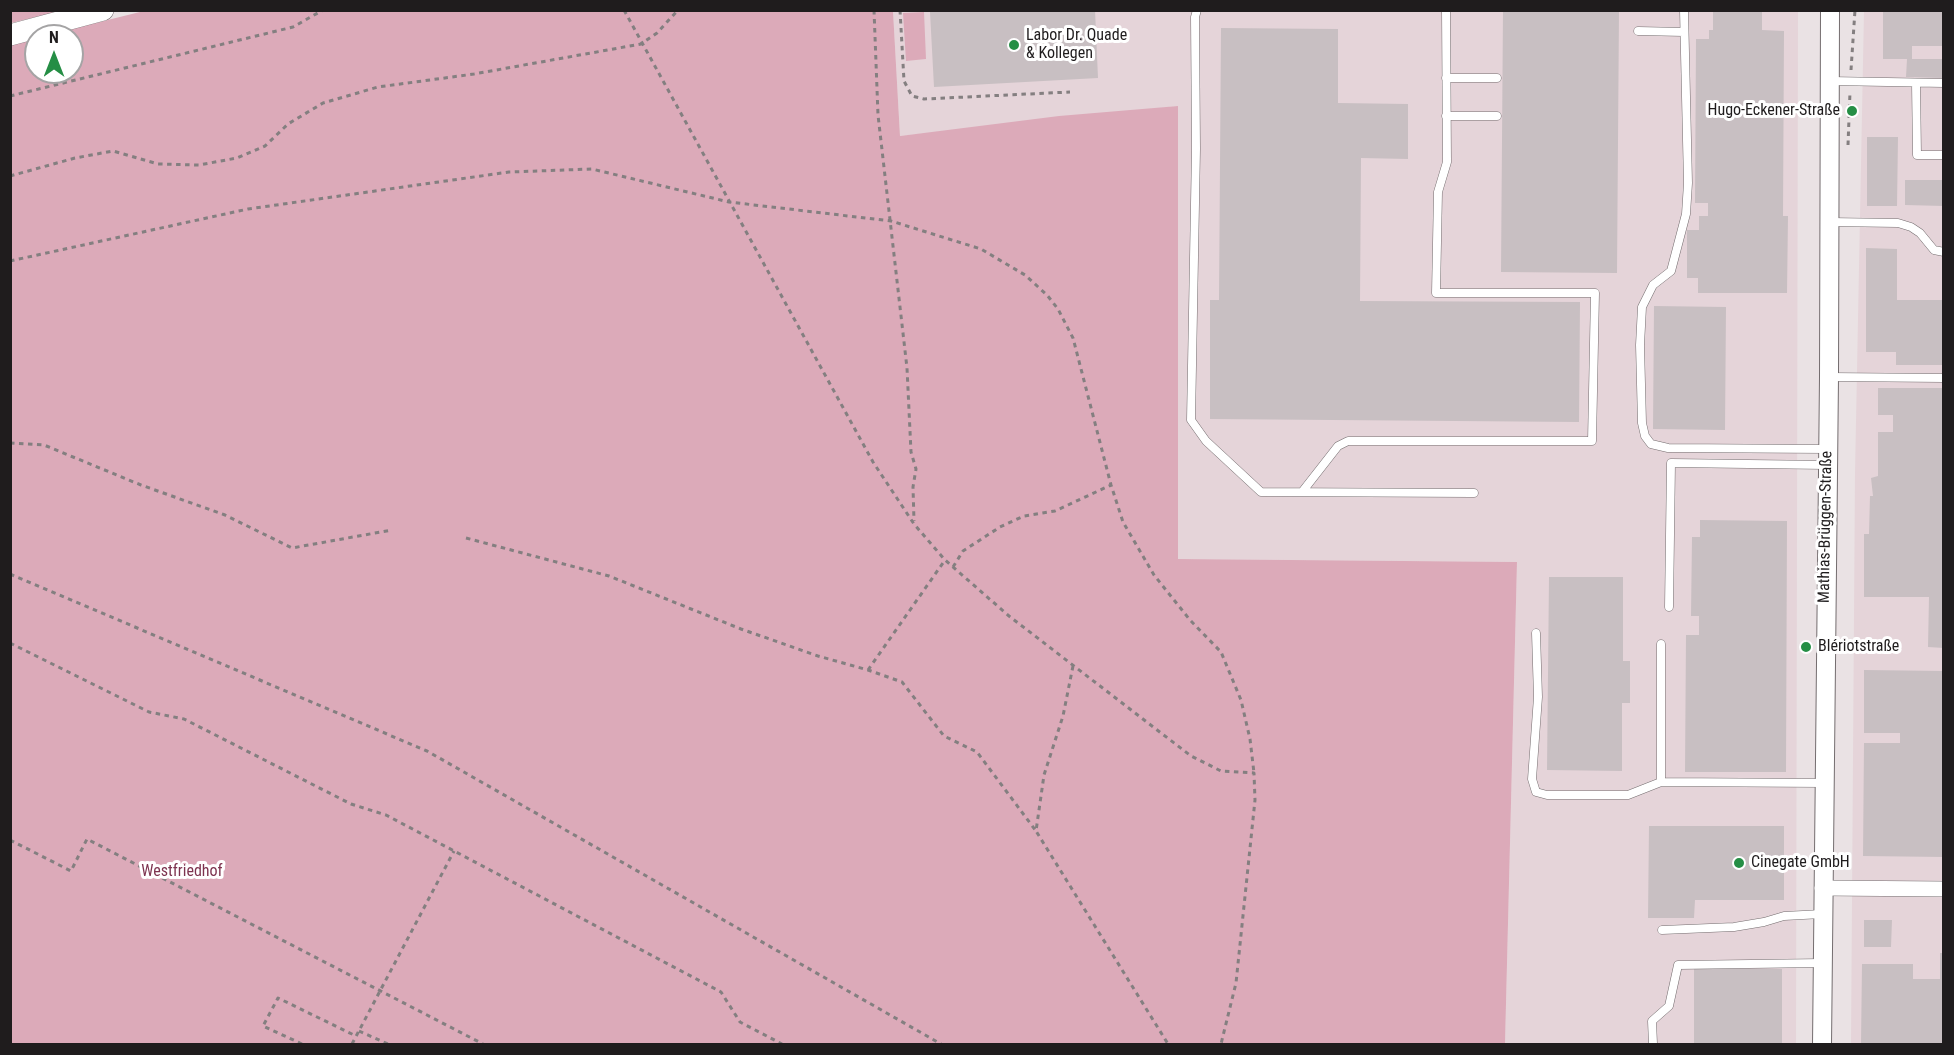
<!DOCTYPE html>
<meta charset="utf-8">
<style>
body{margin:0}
#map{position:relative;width:1954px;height:1055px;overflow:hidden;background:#eae2e4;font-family:"Roboto Condensed",sans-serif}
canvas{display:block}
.frame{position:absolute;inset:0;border:12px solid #1f1c1d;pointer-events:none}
.north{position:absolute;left:24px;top:24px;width:60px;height:60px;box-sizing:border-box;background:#fff;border:2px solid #a5a4a5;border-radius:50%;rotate:0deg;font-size:16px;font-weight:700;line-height:24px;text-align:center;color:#1f1c1d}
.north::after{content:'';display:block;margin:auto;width:21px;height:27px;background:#258e45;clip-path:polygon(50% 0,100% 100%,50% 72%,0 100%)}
</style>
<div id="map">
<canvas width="1954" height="1055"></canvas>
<div class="frame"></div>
<div class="north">N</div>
</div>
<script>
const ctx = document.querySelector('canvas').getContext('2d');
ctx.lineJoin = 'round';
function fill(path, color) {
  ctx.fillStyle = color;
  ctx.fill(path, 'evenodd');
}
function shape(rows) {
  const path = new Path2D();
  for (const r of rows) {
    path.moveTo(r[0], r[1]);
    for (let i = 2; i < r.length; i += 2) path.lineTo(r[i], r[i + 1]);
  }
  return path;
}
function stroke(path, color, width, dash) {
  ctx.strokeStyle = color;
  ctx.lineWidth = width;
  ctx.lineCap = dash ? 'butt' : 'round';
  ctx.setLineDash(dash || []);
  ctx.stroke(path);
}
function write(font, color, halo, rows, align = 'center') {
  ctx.font = font + ' "Roboto Condensed",sans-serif';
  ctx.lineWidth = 6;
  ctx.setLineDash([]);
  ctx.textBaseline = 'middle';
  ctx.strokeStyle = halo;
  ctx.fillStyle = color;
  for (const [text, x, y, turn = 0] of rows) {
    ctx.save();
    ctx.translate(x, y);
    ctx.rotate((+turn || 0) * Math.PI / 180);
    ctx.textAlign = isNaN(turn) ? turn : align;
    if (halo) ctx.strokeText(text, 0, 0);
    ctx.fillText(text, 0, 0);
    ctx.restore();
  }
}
fill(shape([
 [893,11,1798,11,1796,1044,1505,1044,1517,562,1178,559,1178,106,900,136],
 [1864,11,1943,11,1943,1044,1851,1044,1855,473]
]), '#e5d4d9');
fill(shape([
 [18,10,61,11,11,23,10,12],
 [144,11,893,11,900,136,1059,116,1178,106,1178,559,1517,562,1505,1044,11,1044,10,44,36,38,36,72,72,72,72,36,43,36],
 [924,12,926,59,906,61,903,13]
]), '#dcaab9');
fill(shape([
 [964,10,1095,10,1098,78,934,87,930,12],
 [1503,10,1619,10,1617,273,1501,272],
 [1713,10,1762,10,1762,30,1784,31,1783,216,1788,216,1787,293,1698,293,1698,278,1687,278,1687,230,1699,230,1699,216,1708,216,1708,203,1695,203,1696,39,1709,39,1709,30,1713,30],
 [1883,10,1944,10,1944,46,1912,46,1912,59,1944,59,1944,78,1906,77,1907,59,1883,59],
 [1221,28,1338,29,1338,103,1408,104,1408,159,1361,158,1360,301,1580,302,1579,422,1210,419,1210,300,1219,300],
 [1867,137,1898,137,1897,206,1867,206],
 [1905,180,1944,180,1944,206,1905,205],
 [1866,248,1897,249,1897,300,1944,300,1944,365,1896,365,1896,352,1866,352],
 [1654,306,1726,307,1725,430,1653,429],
 [1878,388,1944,388,1944,648,1928,647,1929,597,1864,597,1864,534,1869,534,1870,496,1873,496,1871,478,1878,476,1878,432,1893,432,1893,415,1878,415],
 [1700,520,1787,521,1786,772,1685,772,1686,635,1699,635,1699,616,1691,616,1692,537,1700,537],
 [1549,577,1623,577,1623,661,1630,661,1630,703,1622,703,1622,771,1547,770],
 [1864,670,1944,671,1944,857,1863,856,1864,743,1900,743,1900,733,1864,733],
 [1649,826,1784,826,1784,900,1695,900,1694,918,1648,918],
 [1864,920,1892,920,1891,947,1864,947],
 [1940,953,1944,953,1944,1044,1861,1044,1862,964,1913,964,1913,979,1940,979],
 [1694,968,1782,969,1782,1044,1694,1044]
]), '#c8bfc2');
const service = shape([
 [1197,10,1195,17,1196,149,1191,420,1206,441,1261,492,1474,493],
 [1684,10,1688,183,1686,214,1671,271,1653,285,1642,307,1640,345,1642,423,1645,436,1651,444,1668,448,1827,449],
 [1638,31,1684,32],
 [1446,78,1497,78],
 [1830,81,1944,83],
 [1916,83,1917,155,1944,155],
 [1446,116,1497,116],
 [1830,222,1898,223,1911,227,1920,233,1934,250,1944,252],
 [1830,377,1944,378],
 [1302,492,1338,446,1348,441,1592,441,1595,293,1436,293,1438,192,1447,162,1446,10],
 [1669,607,1671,463,1827,465],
 [1536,633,1538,697,1532,779,1536,792,1547,795,1628,795,1661,782],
 [1661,644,1661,782,1824,783],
 [1662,930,1734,927,1764,922,1784,916,1822,914],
 [1653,1044,1652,1021,1669,1006,1678,965,1822,963]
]);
const minor = shape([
 [1822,888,1944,889]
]);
const tertiary = shape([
 [1822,1044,1829,377,1830,10]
]);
const secondary = shape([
 [10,35,103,10]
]);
stroke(service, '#746d6f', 9);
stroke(minor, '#746d6f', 16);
stroke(tertiary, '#746d6f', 20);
stroke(secondary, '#746d6f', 22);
stroke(shape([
 [624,10,873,462,914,524,945,560,1009,616,1191,756,1221,771,1254,773,1255,800,1236,983,1221,1044],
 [874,10,878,115,907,368,911,452,916,469,913,487,914,521],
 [900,10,904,81,912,96,924,99,1070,92],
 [1851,70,1855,10],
 [10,96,293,27,323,10],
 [1848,145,1850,92],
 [10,176,75,158,113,151,158,164,199,165,237,158,265,146,288,124,323,103,378,87,474,74,641,44,657,33,678,10],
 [10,261,248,209,509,172,592,169,729,202,891,221,981,249,1025,275,1047,295,1058,309,1073,338,1111,485,1123,522,1154,575,1190,620,1221,652,1241,700,1250,739,1254,773],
 [10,443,44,445,141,485,225,515,292,548,392,530],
 [466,538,609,576,741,629,818,656,868,670,902,682,944,736,977,752,1036,831],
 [953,567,963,551,1000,527,1024,516,1055,511,1111,485],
 [10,574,427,751,941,1044],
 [10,643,149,712,184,719,351,804,386,815,721,992,740,1022,782,1044],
 [1073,666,1063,716,1044,775,1036,831,1168,1044],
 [868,670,945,560],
 [10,840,71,871,87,839,483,1044],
 [359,1031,388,1044],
 [302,1044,263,1026,278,998,356,1036],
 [352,1044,454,851]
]), '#847f80', 3, [4.5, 4.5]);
stroke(service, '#fff', 8);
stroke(minor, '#fff', 15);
stroke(tertiary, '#fff', 18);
stroke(secondary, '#fff', 21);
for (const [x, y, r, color] of [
 [1014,45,6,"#258e45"],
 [1852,111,6,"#258e45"],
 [1806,647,6,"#258e45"],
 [1739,863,6,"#258e45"]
]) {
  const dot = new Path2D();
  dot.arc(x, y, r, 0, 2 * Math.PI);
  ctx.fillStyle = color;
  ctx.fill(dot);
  stroke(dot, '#fff', 2);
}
write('16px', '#1f1c1d', '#fff', [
 ["Labor Dr. Quade",1026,36],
 ["& Kollegen",1026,54],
 ["Hugo-Eckener-Straße",1840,111,"right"],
 ["Blériotstraße",1818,647],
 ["Cinegate GmbH",1751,863]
], 'left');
write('16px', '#1f1c1d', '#fff', [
 ["Mathias-Brüggen-Straße",1826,527,-89]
]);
write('16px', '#7d334f', '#fff', [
 ["Westfriedhof",182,872]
]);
</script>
